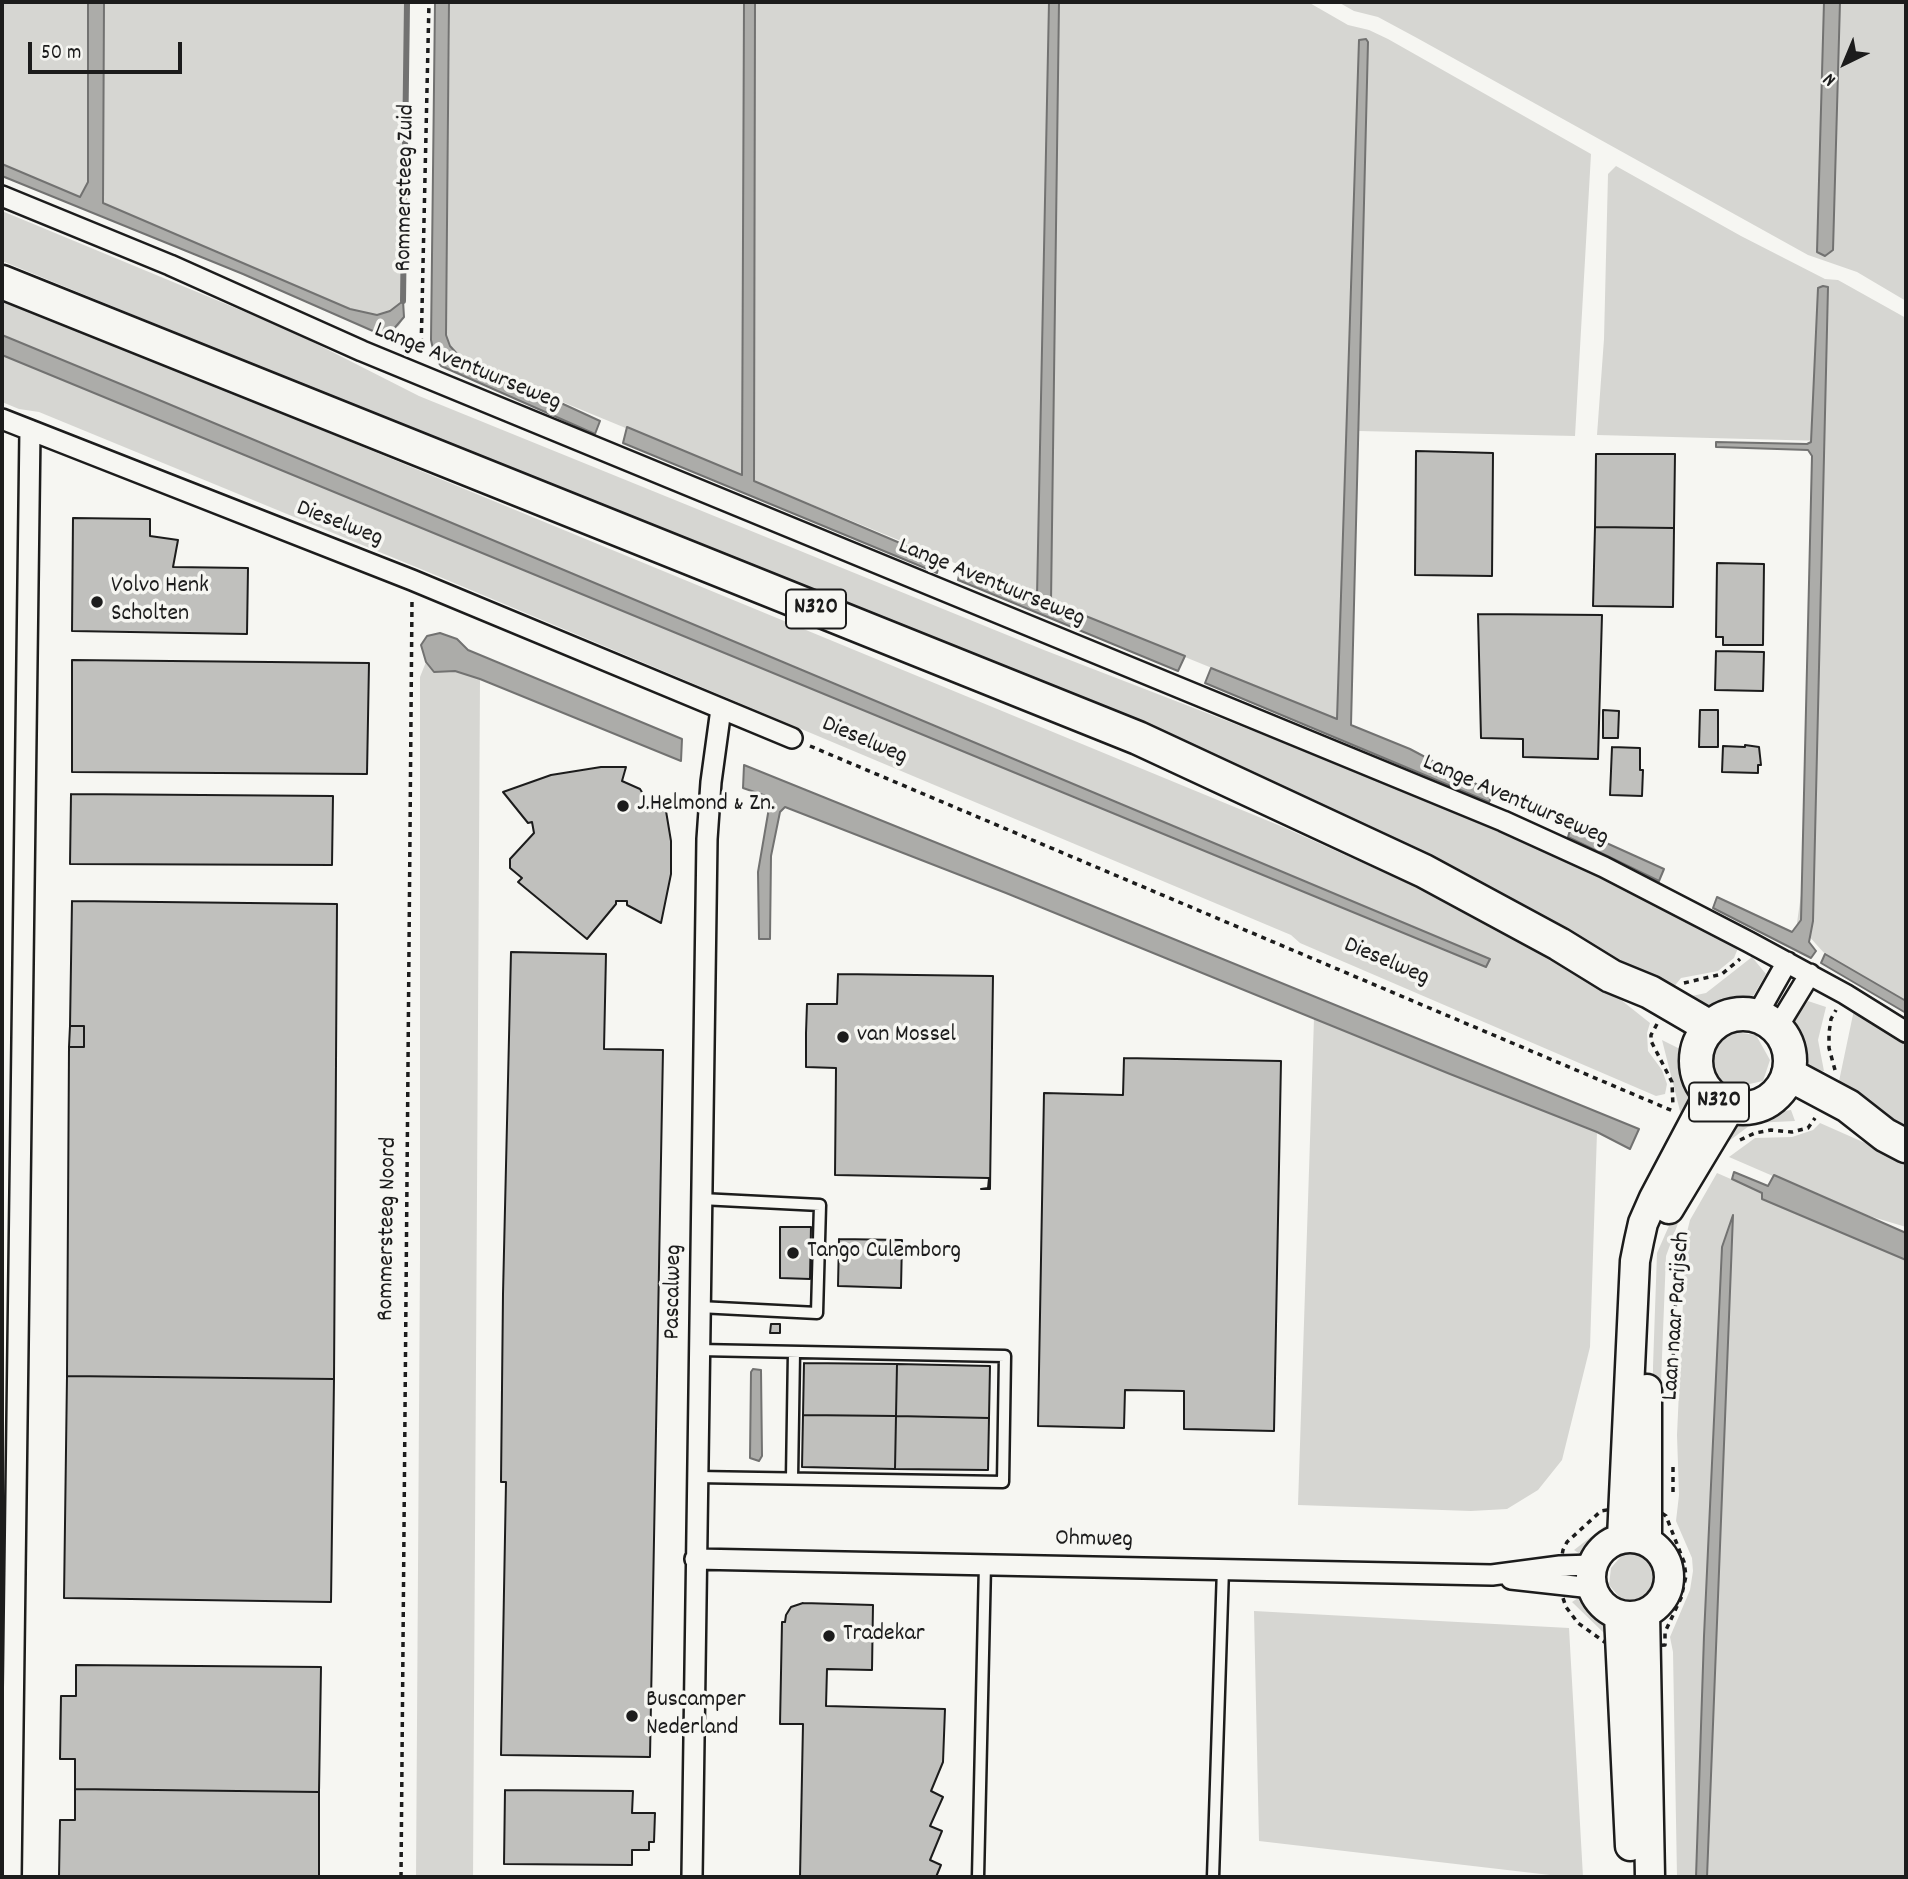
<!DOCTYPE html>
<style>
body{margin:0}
#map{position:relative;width:1908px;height:1879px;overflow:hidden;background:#f6f6f2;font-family:Dekko,sans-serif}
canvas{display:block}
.frame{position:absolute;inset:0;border:4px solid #1c1c1c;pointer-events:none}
.north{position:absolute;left:1810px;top:28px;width:70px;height:70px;-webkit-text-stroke:5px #f6f6f2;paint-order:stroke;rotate:223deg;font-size:19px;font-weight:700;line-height:28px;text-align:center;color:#1c1c1c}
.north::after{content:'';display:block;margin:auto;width:24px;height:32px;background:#1c1c1c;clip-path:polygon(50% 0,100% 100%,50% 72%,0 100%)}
.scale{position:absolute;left:28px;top:42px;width:154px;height:32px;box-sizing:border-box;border:4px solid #1c1c1c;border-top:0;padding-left:9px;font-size:21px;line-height:24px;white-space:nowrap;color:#1c1c1c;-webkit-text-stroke:5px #f6f6f2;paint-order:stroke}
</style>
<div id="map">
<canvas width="1908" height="1879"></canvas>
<div class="frame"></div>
<div class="north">N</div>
<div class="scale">50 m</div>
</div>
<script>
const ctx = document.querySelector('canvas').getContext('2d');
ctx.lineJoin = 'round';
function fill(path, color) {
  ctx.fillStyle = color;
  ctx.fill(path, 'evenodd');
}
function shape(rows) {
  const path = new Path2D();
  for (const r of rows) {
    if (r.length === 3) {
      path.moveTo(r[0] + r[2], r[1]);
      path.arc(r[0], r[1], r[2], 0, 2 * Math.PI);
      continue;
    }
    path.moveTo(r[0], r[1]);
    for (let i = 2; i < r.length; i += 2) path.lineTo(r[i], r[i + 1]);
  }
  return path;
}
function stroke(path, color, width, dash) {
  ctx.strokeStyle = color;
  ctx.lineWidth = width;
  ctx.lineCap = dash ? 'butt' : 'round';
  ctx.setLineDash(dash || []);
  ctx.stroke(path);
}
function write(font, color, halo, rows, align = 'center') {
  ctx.font = font + ' Dekko,sans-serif';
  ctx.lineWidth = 7;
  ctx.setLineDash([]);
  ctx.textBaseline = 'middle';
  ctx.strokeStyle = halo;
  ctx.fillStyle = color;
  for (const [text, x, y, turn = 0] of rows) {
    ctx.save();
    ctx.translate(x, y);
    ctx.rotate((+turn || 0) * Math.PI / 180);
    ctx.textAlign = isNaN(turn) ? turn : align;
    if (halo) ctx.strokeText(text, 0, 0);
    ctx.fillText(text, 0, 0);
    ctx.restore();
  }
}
fill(shape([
 [2,2,410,2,404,317,399,326,382,335,181,248,2,175],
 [450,2,744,2,742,476,531,389,459,356,450,346,446,335],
 [755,2,1308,2,1348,25,1369,30,1388,39,1591,154,1575,436,1359,431,1363,220,1349,724,754,481],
 [1338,2,1906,2,1906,301,1857,272,1808,255,1417,38,1378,17,1354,11],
 [1616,166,1741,236,1825,279,1838,280,1906,318,1906,1001,1825,954,1797,923,1810,831,1824,441,1597,435,1604,339,1608,174],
 [2,211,291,331,419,396,1044,650,1501,827,1734,941,1738,948,1734,958,1718,971,1681,978,1673,988,1565,931,954,651,2,261],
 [2,298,1283,827,1507,928,1606,988,1650,1023,1647,1033,1648,1051,1662,1070,1667,1084,1665,1094,1656,1096,1300,943,1291,935,428,572,39,412,19,409,2,402,2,355,1490,959,2,335],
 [426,662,434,672,455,671,480,679,473,1877,416,1877,420,1257,420,677],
 [1752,957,1766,974,1752,998,1704,1012,1687,997,1706,993],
 [1808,1001,1826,1007,1818,1040,1824,1071,1808,1070,1791,1024],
 [1855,1005,1906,1043,1906,1130,1838,1086],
 [1314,1018,1597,1132,1590,1347,1562,1460,1538,1490,1507,1509,1471,1511,1298,1505],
 [1735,1032,1756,1035,1770,1060,1763,1081,1736,1087,1719,1082,1713,1064,1717,1044],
 [1662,1040,1680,1049,1690,1082,1690,1112,1681,1115],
 [1791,1110,1795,1121,1753,1123,1725,1144,1720,1136,1744,1116],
 [1820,1123,1906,1161,1906,1227,1856,1212,1729,1157,1755,1138,1792,1137,1813,1130],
 [1717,1173,1763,1193,1762,1199,1906,1260,1906,1877,1707,1877,1733,1218,1722,1247,1704,1636,1696,1877,1677,1877,1673,1652,1670,1637,1690,1590,1693,1571,1692,1558,1676,1521,1679,1495,1677,1435,1686,1236,1690,1220],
 [1683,1194,1688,1196,1666,1256,1661,1382,1663,1498,1653,1499,1653,1366,1657,1253],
 [1610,1522,1612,1532,1583,1556,1574,1550],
 [1623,1554,1640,1554,1655,1570,1654,1588,1640,1599,1621,1599,1609,1585,1611,1568],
 [1581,1596,1610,1624,1606,1635,1572,1602],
 [1254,1611,1569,1628,1583,1877,1567,1877,1259,1841]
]), '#d6d6d2');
const water = shape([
 [88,2,104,2,103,203,350,309,377,315,390,311,403,301,404,317,392,331,382,335,243,274,2,176,2,164,80,197,88,182,88,2],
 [435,2,449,2,446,335,450,346,459,356,600,421,595,434,441,366,435,358,431,340,435,2],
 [744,2,755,2,754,481,940,560,937,573,623,443,627,427,742,475,744,2],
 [1049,2,1059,2,1051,602,1185,656,1178,671,958,580,961,566,1037,596,1049,2],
 [1824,2,1840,2,1833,250,1825,256,1817,252,1824,2],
 [1366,39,1368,42,1351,725,1410,749,1493,793,1489,802,1205,683,1211,668,1337,719,1359,40,1366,39],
 [1823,286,1828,287,1813,921,1809,942,1816,951,1811,958,1713,908,1717,897,1792,932,1801,920,1812,456,1808,450,1716,447,1716,442,1807,444,1811,442,1818,288,1823,286],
 [2,335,152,397,1490,959,1486,967,2,355,2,335],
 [440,633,457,639,468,650,682,739,681,761,480,679,455,671,434,672,426,662,421,645,427,636,440,633],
 [744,765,1056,891,1639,1129,1630,1149,1597,1132,1450,1074,1006,893,785,807,780,812,771,856,770,939,759,939,758,872,770,802,769,797,743,788,744,765],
 [1571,827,1664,869,1659,881,1568,837,1571,827],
 [1825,954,1906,1001,1906,1013,1821,963,1825,954],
 [1734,1172,1768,1186,1774,1175,1906,1233,1906,1260,1762,1199,1762,1193,1732,1179,1734,1172],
 [1733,1215,1707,1877,1696,1877,1704,1636,1722,1247,1733,1215],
 [753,1369,761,1370,762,1456,759,1461,750,1458,751,1372,753,1369]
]);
fill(water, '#acaca9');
stroke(water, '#727271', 2);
stroke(shape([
 [403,301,407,2]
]), '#727271', 6);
const building = shape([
 [1416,451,1493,453,1492,576,1415,575,1416,451],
 [1596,454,1675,454,1674,528,1595,527,1596,454],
 [73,518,150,519,150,536,178,540,173,567,248,568,247,634,72,631,73,518],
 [1595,527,1674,528,1673,607,1593,606,1595,527],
 [1717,563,1764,564,1763,645,1723,645,1723,637,1716,637,1717,563],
 [1478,614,1602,615,1598,759,1523,757,1523,739,1481,738,1478,614],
 [1716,651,1764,652,1763,691,1715,690,1716,651],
 [72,660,369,663,367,774,72,772,72,660],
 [1603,710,1619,711,1618,738,1603,738,1603,710],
 [1700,710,1718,710,1718,747,1699,747,1700,710],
 [1745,745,1759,747,1761,765,1758,765,1758,773,1722,772,1723,746,1745,747,1745,745],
 [1612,747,1640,748,1640,770,1643,770,1642,796,1610,795,1612,747],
 [601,767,626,767,622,781,640,789,650,805,664,799,671,841,671,874,661,923,627,905,627,901,616,901,616,904,587,939,518,882,522,878,510,868,510,859,534,833,532,822,528,823,503,792,551,775,601,767],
 [71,794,333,796,332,865,70,864,71,794],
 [72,901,337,904,334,1379,67,1376,69,1047,84,1047,84,1026,70,1026,72,901],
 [511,952,606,954,604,1049,663,1050,650,1757,501,1755,506,1482,501,1482,503,1294,511,952],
 [838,974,993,976,990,1189,981,1189,988,1188,989,1178,835,1175,836,1068,806,1067,806,1033,807,1004,837,1004,838,974],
 [70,1026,84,1026,84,1047,69,1047,70,1026],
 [1124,1058,1281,1061,1274,1431,1184,1429,1184,1391,1125,1390,1124,1428,1038,1426,1044,1093,1123,1095,1124,1058],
 [780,1227,811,1227,810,1279,780,1278,780,1227],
 [839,1239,902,1240,901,1288,838,1286,839,1239],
 [771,1324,780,1324,780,1333,770,1333,771,1324],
 [804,1363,897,1364,896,1416,803,1415,804,1363],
 [897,1364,990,1366,989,1418,896,1416,897,1364],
 [67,1376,334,1379,331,1602,64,1598,67,1376],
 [803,1415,896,1416,895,1469,802,1467,803,1415],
 [896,1416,989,1418,988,1470,895,1469,896,1416],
 [803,1603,873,1605,872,1670,827,1669,826,1706,945,1709,943,1762,931,1791,943,1797,930,1826,942,1831,930,1860,941,1865,936,1877,800,1877,803,1724,780,1724,782,1622,785,1622,786,1615,791,1607,803,1603],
 [76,1665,321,1667,319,1792,75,1789,75,1759,60,1759,61,1696,76,1696,76,1665],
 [75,1789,319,1792,319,1877,59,1877,60,1820,75,1820,75,1789],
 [505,1790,633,1791,632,1813,655,1813,654,1842,649,1842,649,1850,632,1850,632,1865,504,1864,505,1790]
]);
fill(building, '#c0c0bd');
stroke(building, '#1c1c1c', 2);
const lane = shape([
 [699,1307,817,1313,820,1205,701,1199],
 [697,1477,1003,1482,1005,1356,699,1350],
 [792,1478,794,1352],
 [978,1877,985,1564],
 [1213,1877,1223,1568]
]);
const street = shape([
 [2,196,170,265,362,351,1503,821,1604,867,1749,942,1845,994,1906,1032],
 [2,419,412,580,792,738],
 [1757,1015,1787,962],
 [1777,1028,1810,974],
 [695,1559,1492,1575,1560,1566,1592,1565],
 [1511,1579,1592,1588],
 [11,1877,30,430],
 [692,1877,707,839,711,782,721,709]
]);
const secondary = shape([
 [1669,1209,1731,1106],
 [1630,1577,39],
 [1622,1538,1635,1261,1639,1241,1643,1223,1654,1198,1709,1094],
 [1647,1541,1647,1389],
 [1645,1613,1650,1877],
 [1619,1615,1630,1846]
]);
const primary = shape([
 [2,282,1138,738,1424,871,1559,944,1611,976,1650,992,1710,1027],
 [1743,1061,47],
 [1788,1074,1848,1106,1885,1135,1906,1146]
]);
stroke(lane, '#1c1c1c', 15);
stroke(street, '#1c1c1c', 24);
stroke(secondary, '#1c1c1c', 33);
stroke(primary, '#1c1c1c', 37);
stroke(shape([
 [421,353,429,2],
 [810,746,1673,1111],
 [1684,983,1722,974,1740,959],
 [1657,1024,1651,1035,1651,1041,1672,1082,1673,1107],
 [1835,1070,1829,1048,1829,1033,1831,1019,1836,1010],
 [1740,1140,1755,1133,1771,1130,1792,1132,1808,1128,1815,1118],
 [1672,1386,1678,1245,1681,1230],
 [1673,1467,1673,1494],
 [1623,1507,1657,1510,1666,1516,1684,1562,1686,1576,1681,1598,1665,1632,1665,1645,1621,1647,1606,1643,1578,1623,1566,1607,1562,1595,1560,1566,1563,1550,1567,1542,1601,1511,1623,1507],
 [401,1877,412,600]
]), '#1c1c1c', 3.5, [5, 5]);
stroke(lane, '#f6f6f2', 10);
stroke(street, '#f6f6f2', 19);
stroke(secondary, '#f6f6f2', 28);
stroke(primary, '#f6f6f2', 32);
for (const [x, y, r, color] of [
 [97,602,7,"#1c1c1c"],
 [623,806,7,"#1c1c1c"],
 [843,1037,7,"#1c1c1c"],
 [793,1253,7,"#1c1c1c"],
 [829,1636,7,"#1c1c1c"],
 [632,1716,7,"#1c1c1c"]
]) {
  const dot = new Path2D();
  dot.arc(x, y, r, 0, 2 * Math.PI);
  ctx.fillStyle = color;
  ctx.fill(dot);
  stroke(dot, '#f6f6f2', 2.5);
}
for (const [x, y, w] of [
 [816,609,60],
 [1719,1102,60]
]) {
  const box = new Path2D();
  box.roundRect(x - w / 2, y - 19.5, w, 39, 5);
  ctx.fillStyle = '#f6f6f2';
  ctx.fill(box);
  stroke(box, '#1c1c1c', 2);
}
write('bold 23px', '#1c1c1c', null, [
 ["N320",816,609],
 ["N320",1719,1102]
]);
write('24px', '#1c1c1c', '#f6f6f2', [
 ["Rommersteeg Zuid",407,188,-89],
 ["Lange Aventuurseweg",467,368,22],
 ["Dieselweg",339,525,21],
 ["Lange Aventuurseweg",991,584,22],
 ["Dieselweg",864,742,23],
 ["Lange Aventuurseweg",1515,802,23],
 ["Dieselweg",1386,963,23],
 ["Rommersteeg Noord",389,1229,-89],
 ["Pascalweg",675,1292,-89],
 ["Laan naar Parijsch",1678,1316,-86],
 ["Ohmweg",1094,1541,1]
]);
write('24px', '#1c1c1c', '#f6f6f2', [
 ["Volvo Henk",111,588],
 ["Scholten",111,616],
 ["J.Helmond & Zn.",637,806],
 ["van Mossel",857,1037],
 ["Tango Culemborg",807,1253],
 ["Tradekar",843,1636],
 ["Buscamper",646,1702],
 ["Nederland",646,1730]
], 'left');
</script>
